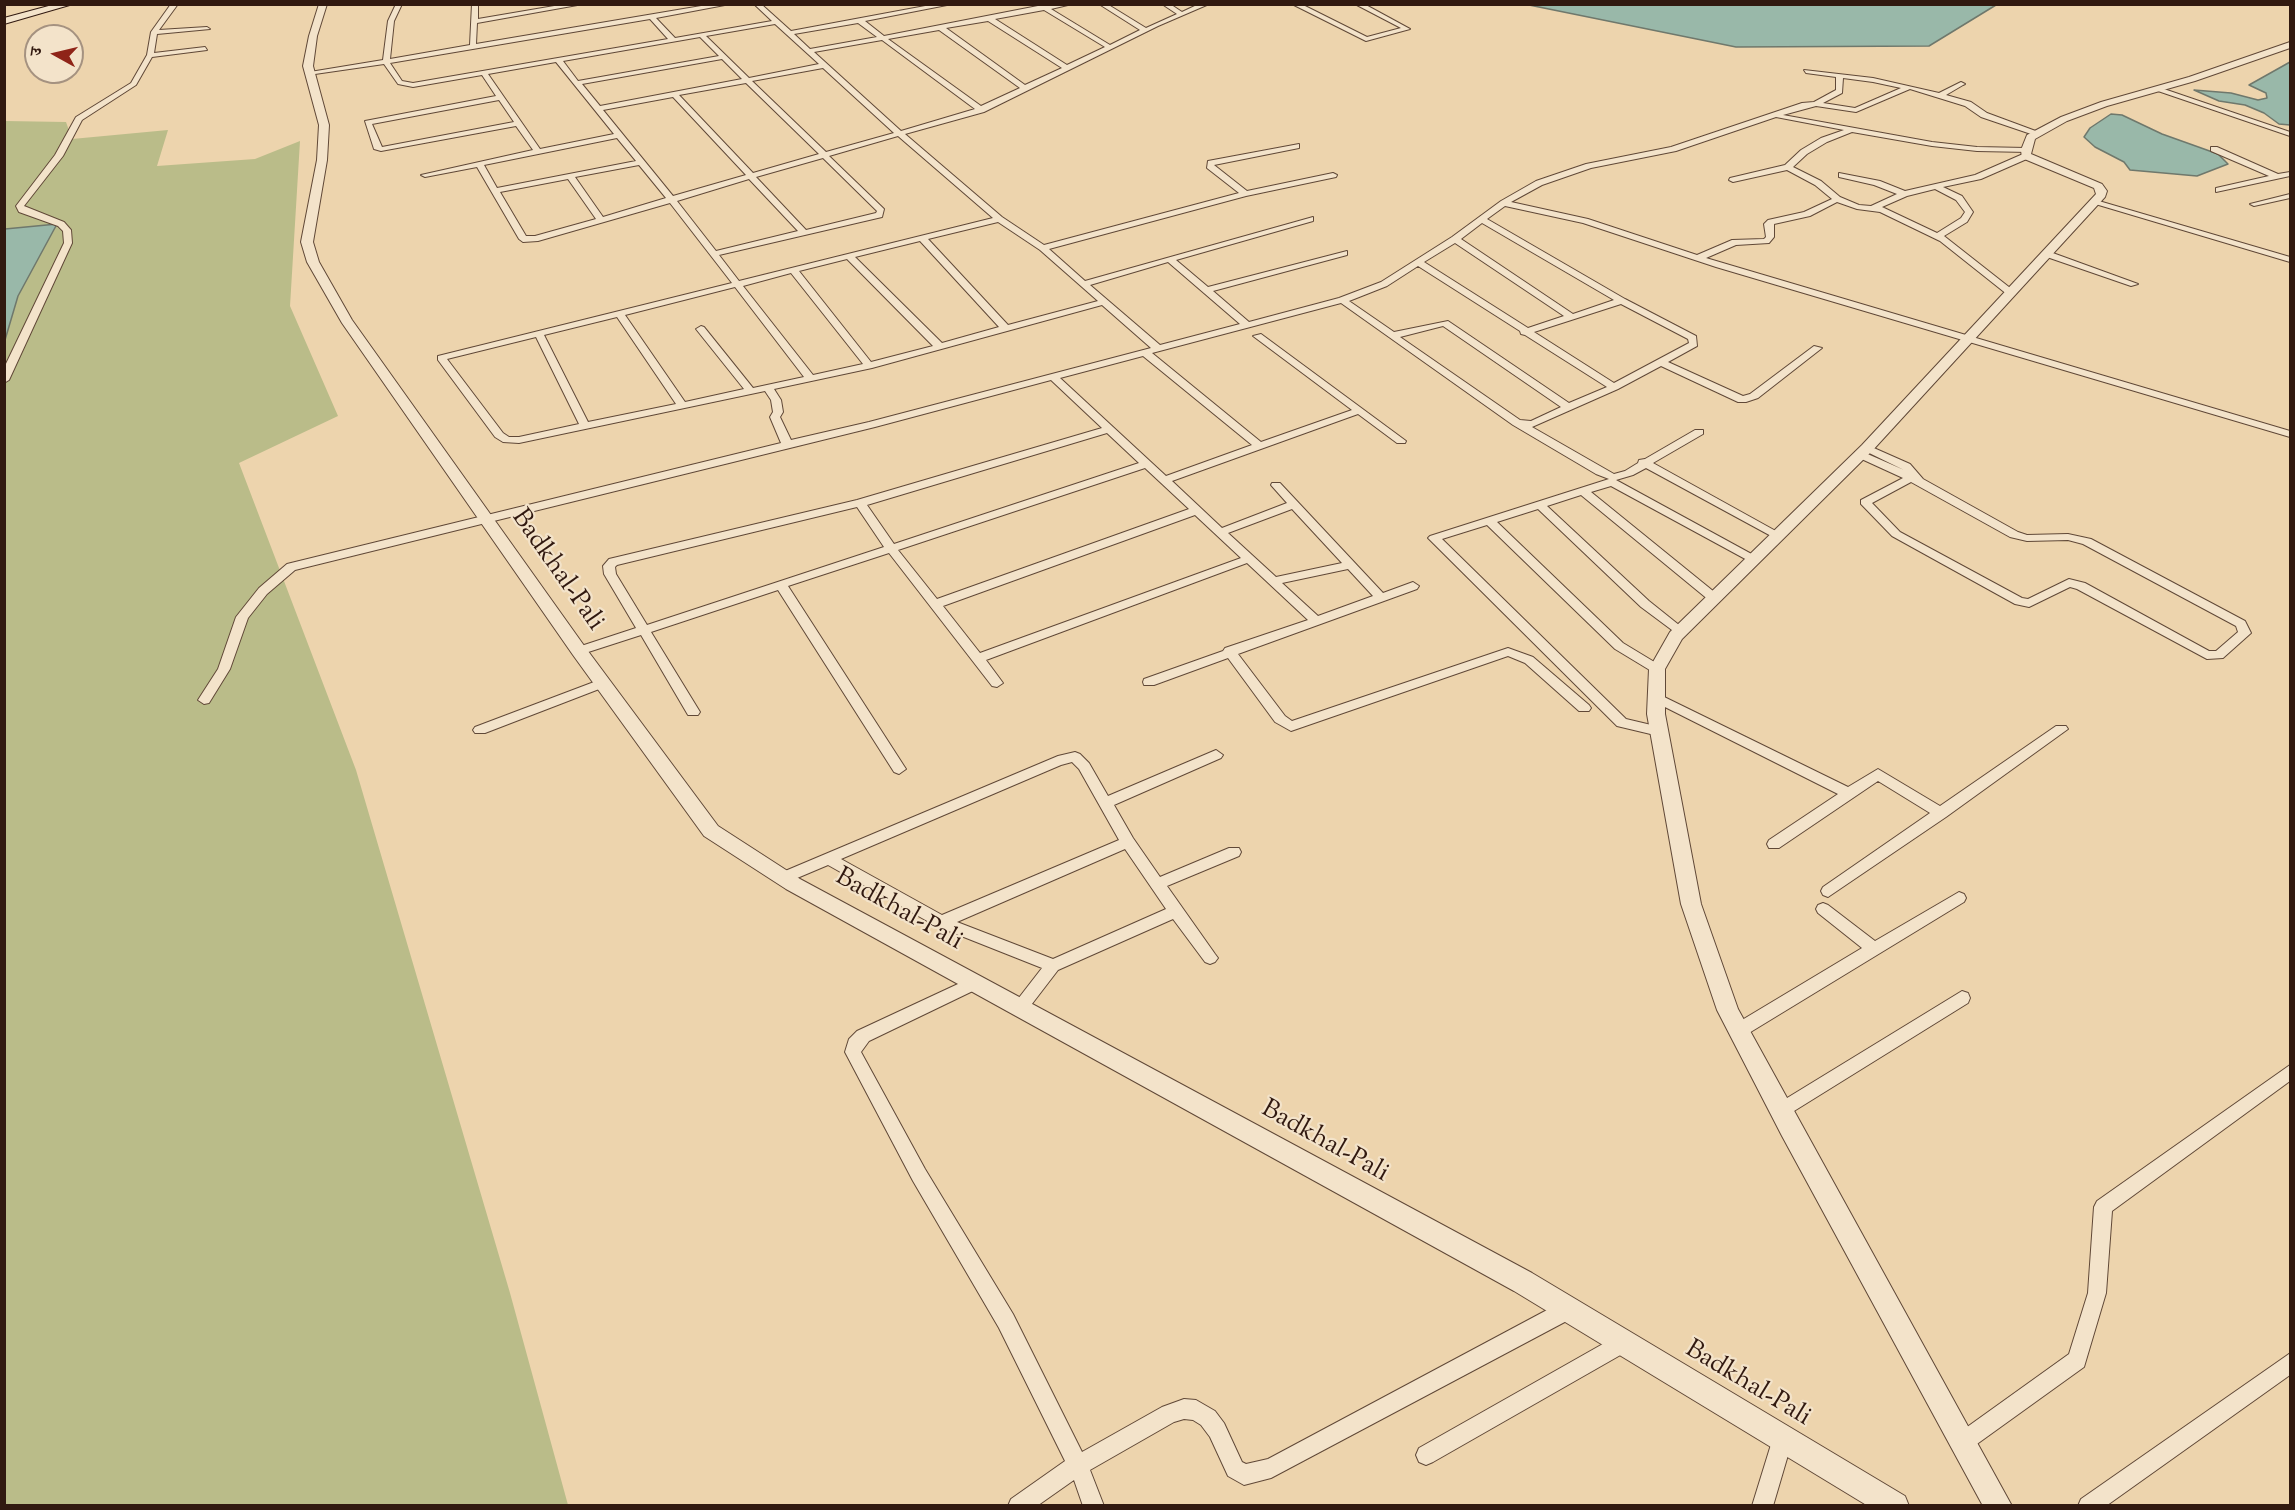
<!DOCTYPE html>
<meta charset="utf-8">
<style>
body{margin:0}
#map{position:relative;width:2295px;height:1510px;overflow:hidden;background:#edd4ad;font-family:"Sorts Mill Goudy","Noto Serif Devanagari",serif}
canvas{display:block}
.frame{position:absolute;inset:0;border:6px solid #311910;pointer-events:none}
.north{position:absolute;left:24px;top:24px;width:60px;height:60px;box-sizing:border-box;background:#f3e3ca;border:2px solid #a59280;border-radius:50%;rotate:278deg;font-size:16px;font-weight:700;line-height:24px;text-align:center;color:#311910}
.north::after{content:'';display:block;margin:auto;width:21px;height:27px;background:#8f2418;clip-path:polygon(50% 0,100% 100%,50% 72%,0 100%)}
</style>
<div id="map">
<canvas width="2295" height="1510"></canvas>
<div class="frame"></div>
<div class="north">उ</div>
</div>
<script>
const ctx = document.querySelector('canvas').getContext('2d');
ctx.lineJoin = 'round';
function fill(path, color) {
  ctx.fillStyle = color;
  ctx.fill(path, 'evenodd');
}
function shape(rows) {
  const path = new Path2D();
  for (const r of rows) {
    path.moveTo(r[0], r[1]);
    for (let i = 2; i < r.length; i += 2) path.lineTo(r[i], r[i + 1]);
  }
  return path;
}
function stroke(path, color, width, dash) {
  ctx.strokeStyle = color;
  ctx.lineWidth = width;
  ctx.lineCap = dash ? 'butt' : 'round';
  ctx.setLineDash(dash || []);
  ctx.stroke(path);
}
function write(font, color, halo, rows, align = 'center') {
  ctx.font = font + ' "Sorts Mill Goudy",serif';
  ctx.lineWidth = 4.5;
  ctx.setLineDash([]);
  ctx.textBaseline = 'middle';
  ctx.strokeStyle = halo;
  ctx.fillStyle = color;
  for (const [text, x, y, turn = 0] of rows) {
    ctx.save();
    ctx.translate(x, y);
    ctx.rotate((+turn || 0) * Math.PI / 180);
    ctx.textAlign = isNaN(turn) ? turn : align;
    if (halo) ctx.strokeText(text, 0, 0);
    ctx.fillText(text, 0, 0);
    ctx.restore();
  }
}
fill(shape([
 [5,121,66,122,72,139,168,130,157,166,255,159,300,141,290,306,338,416,239,463,356,770,510,1293,568,1505,5,1506]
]), '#babc89');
const water = shape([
 [1529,5,1996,4,1996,5,1929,46,1736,47,1529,5],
 [2290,62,2290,125,2279,124,2264,113,2245,105,2219,101,2194,90,2231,93,2258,100,2267,98,2266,93,2249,85,2290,62],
 [2111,114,2122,115,2162,134,2218,154,2228,164,2197,176,2130,170,2124,162,2095,147,2084,137,2090,128,2111,114],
 [57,224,18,296,5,340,5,229,57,224]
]);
fill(water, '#99b8a9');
stroke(water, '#6f786c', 1.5);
const minor = shape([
 [171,4,178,4,159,30,207,27,210,29,157,34,154,53,205,47,207,50,152,57,136,85,82,120,63,156,24,206,64,222,71,230,72,243,9,380,4,383,4,368,64,243,63,231,58,226,19,212,16,206,55,155,76,117,131,83,147,55,151,32,171,4],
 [396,4,402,4,394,21,390,59,470,45,472,4,478,4,478,19,566,4,583,4,477,23,476,44,713,4,730,4,656,18,675,38,772,21,754,4,761,4,791,31,936,4,952,4,865,21,884,36,1043,5,1072,4,1051,9,1110,45,1140,30,1099,4,1107,4,1146,28,1177,14,1162,4,1170,4,1182,12,1199,4,1209,4,1158,26,984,112,905,134,1002,217,1044,245,1239,193,1207,168,1208,161,1299,144,1299,148,1214,165,1247,191,1333,173,1337,175,1336,177,1246,196,1049,249,1085,281,1313,217,1313,221,1176,260,1208,287,1347,251,1347,255,1213,291,1249,322,1339,298,1381,282,1452,237,1501,201,1536,181,1586,164,1671,147,1802,103,1814,102,1836,90,1836,77,1806,73,1804,70,1873,78,1939,93,1961,82,1965,84,1963,85,1946,95,1971,102,1987,113,2041,133,2034,135,1981,117,1965,106,1910,89,1856,112,1816,106,1783,115,1932,142,1977,147,2026,148,2029,148,2029,152,1977,151,1932,146,1852,132,1827,142,1807,154,1793,167,1821,181,1840,197,1859,205,1871,206,1897,194,1874,185,1839,177,1839,173,1880,181,1905,191,1975,175,2023,154,2029,154,2029,158,1981,179,1943,187,1962,196,1973,212,1967,222,1944,236,2014,291,2014,295,2008,295,1940,241,1880,212,1857,209,1837,202,1810,216,1774,224,1774,237,1769,243,1736,245,1706,258,2290,431,2290,437,1716,267,1583,223,1505,206,1487,219,1625,299,1696,336,1697,346,1668,362,1743,396,1750,394,1814,346,1822,348,1758,398,1746,402,1738,402,1661,366,1618,389,1532,427,1614,474,1625,471,1638,463,1639,460,1645,459,1695,430,1703,430,1703,434,1653,463,1783,535,1777,538,1773,537,1646,468,1633,475,1616,480,1757,557,1759,559,1757,561,1749,561,1611,486,1591,492,1718,595,1720,598,1718,601,1714,602,1710,601,1581,495,1547,506,1649,601,1684,629,1686,632,1680,636,1641,607,1538,509,1497,522,1623,643,1661,666,1663,669,1661,672,1653,672,1615,649,1487,525,1442,539,1626,719,1664,728,1666,731,1664,734,1659,736,1617,726,1428,538,1430,536,1609,479,1596,474,1513,425,1341,303,1152,353,1261,442,1352,410,1253,336,1261,334,1406,441,1405,443,1397,443,1358,414,1172,481,1222,528,1287,503,1271,485,1272,483,1280,483,1383,593,1413,582,1419,586,1417,589,1238,654,1285,716,1292,721,1508,648,1533,657,1589,705,1591,708,1589,711,1579,711,1525,663,1508,656,1291,731,1275,722,1228,658,1154,685,1144,685,1143,682,1144,679,1223,651,1225,648,1308,620,1247,563,986,660,1003,683,997,687,992,686,889,553,788,586,904,766,906,769,899,774,894,772,778,590,651,632,700,712,698,715,688,715,641,635,579,655,573,651,575,648,636,628,604,574,603,566,609,559,857,500,1102,428,1051,380,875,427,295,570,267,594,248,618,230,669,209,703,204,704,198,700,218,669,236,617,259,588,287,564,781,443,770,417,773,412,771,400,765,391,519,443,503,442,495,437,438,360,438,356,732,283,670,203,538,241,523,242,519,239,477,167,425,177,421,175,533,150,516,126,381,151,374,149,365,121,496,96,482,75,413,87,398,84,384,64,308,75,310,72,383,60,388,21,396,4],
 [1044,10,1105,47,1067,65,995,19,1044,10],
 [650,19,668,39,413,83,402,81,390,63,650,19],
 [988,21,1062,68,1025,85,946,28,988,21],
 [858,23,877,37,810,49,794,34,858,23],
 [775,24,819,64,749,78,706,36,775,24],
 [939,30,1020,88,981,106,888,39,939,30],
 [700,37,719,56,578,81,563,61,700,37],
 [882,40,975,109,901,131,814,52,882,40],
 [722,59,742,79,600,106,582,84,722,59],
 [556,62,614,134,540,149,488,74,556,62],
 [823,68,894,133,826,152,752,81,823,68],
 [1843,78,1873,82,1901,88,1855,108,1823,103,1842,93,1843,78],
 [746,83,819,154,753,173,679,95,746,83],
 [673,97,746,175,673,196,603,110,673,97],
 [499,100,514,122,382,147,372,124,499,100],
 [1776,117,1844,130,1821,138,1801,150,1785,165,1730,178,1729,180,1733,182,1787,170,1815,185,1832,199,1804,212,1768,220,1764,224,1766,237,1764,239,1732,240,1697,255,1588,219,1511,202,1542,185,1591,168,1676,151,1776,117],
 [898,136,993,218,739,281,719,255,882,217,884,209,829,156,898,136],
 [617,138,636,161,497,188,484,165,617,138],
 [823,158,877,211,876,213,806,230,756,177,823,158],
 [639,165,666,198,603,217,575,177,639,165],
 [568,179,596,219,535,236,526,236,500,192,568,179],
 [749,179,798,231,716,251,677,201,749,179],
 [1935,189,1956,200,1965,212,1961,218,1937,233,1882,207,1907,196,1935,189],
 [998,222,1040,250,1098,301,1008,325,928,239,998,222],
 [1482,223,1614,300,1573,314,1461,239,1482,223],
 [920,241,999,327,942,343,855,257,920,241],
 [1455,243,1564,316,1528,328,1424,262,1455,243],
 [847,259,933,346,871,362,799,271,847,259],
 [1168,262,1240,324,1160,345,1090,285,1168,262],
 [1418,266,1520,331,1521,334,1525,335,1607,387,1569,403,1448,321,1394,332,1349,301,1387,286,1418,266],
 [791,273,863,364,813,375,743,286,791,273],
 [735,287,804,377,753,388,704,327,701,326,696,329,744,389,685,402,625,315,735,287],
 [1621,304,1688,339,1689,343,1614,383,1534,332,1621,304],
 [1102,305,1151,348,869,422,791,440,780,417,783,412,781,400,774,389,872,368,1102,305],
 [617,317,676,404,588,422,544,335,617,317],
 [1443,326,1561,407,1531,421,1520,420,1400,337,1443,326],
 [536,337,579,424,519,437,509,437,503,433,447,359,536,337],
 [1143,356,1252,445,1166,476,1060,378,1143,356],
 [1107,433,1139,463,894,544,867,505,1107,433],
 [1145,468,1189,509,937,599,898,550,1145,468],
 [857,507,884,547,647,625,616,574,615,567,617,565,857,507],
 [1292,509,1342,563,1276,577,1228,533,1292,509],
 [1195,515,1241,558,980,653,943,606,1195,515],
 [1348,569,1373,596,1318,616,1282,583,1348,569],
 [1292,4,1301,4,1367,37,1401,28,1355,4,1364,4,1410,29,1366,41,1292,4],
 [2158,87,2290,132,2290,136,2158,91,2158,87],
 [2211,147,2217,147,2278,174,2290,172,2290,176,2216,192,2216,188,2269,176,2211,151,2211,147],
 [2290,194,2290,198,2254,206,2250,204,2290,194],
 [2092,199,2290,257,2290,262,2092,203,2092,199],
 [2044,252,2050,252,2138,284,2131,286,2044,256,2044,252],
 [1867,445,1910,464,1923,479,2018,532,2027,535,2068,534,2091,539,2245,621,2251,633,2223,658,2207,659,2077,589,2070,587,2029,607,2015,604,1892,536,1861,504,1861,500,1903,478,1855,456,1855,452,1863,452,1904,470,1863,450,1862,448,1867,445],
 [1911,482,2010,537,2027,541,2068,540,2083,544,2236,626,2238,632,2216,651,2209,651,2085,583,2069,579,2028,599,2022,598,1900,532,1872,503,1911,482],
 [602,679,607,680,608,683,607,686,485,733,475,733,473,730,475,727,602,679],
 [1656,693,1848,787,1878,769,1940,806,2056,726,2066,726,2068,729,1946,817,1828,897,1823,895,1821,891,1823,887,1930,813,1878,781,1779,848,1769,848,1767,844,1769,840,1838,794,1651,700,1650,697,1651,694,1656,693],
 [1216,750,1223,755,1221,758,1114,805,1133,838,1160,877,1229,848,1239,848,1241,852,1239,856,1167,886,1215,954,1218,958,1215,962,1210,964,1205,962,1173,919,1058,970,1025,1013,1019,1015,1013,1013,1011,1008,1042,968,936,926,828,865,783,884,778,882,776,878,778,874,1058,756,1075,752,1080,754,1089,763,1108,796,1216,750],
 [1072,762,1079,769,1119,840,942,915,841,859,1061,765,1072,762],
 [1125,849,1166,909,1053,959,957,922,1125,849],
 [1959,892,1964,894,1966,898,1964,902,1744,1036,1738,1038,1732,1036,1730,1031,1732,1026,1862,948,1818,913,1816,909,1818,905,1823,903,1828,905,1875,941,1959,892],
 [973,977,979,978,981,983,979,988,869,1041,861,1052,925,1169,1013,1314,1082,1452,1162,1407,1184,1399,1196,1400,1215,1411,1224,1423,1242,1462,1246,1464,1268,1459,1562,1302,1569,1300,1576,1302,1578,1309,1576,1316,1271,1478,1244,1485,1228,1476,1210,1437,1201,1425,1193,1420,1184,1419,1174,1422,1090,1470,1104,1506,1083,1506,1074,1480,1037,1506,1008,1506,1011,1499,1065,1461,999,1328,913,1181,845,1052,849,1039,857,1031,973,977],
 [1962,991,1968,993,1970,998,1968,1003,1786,1116,1780,1118,1774,1116,1772,1111,1774,1106,1962,991],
 [2290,1065,2290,1081,2112,1211,2106,1293,2084,1367,1970,1449,1963,1452,1956,1449,1953,1442,1956,1435,2069,1354,2088,1293,2094,1207,2097,1201,2290,1065],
 [1624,1332,1631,1335,1634,1342,1631,1349,1433,1462,1426,1465,1419,1462,1416,1455,1419,1448,1624,1332],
 [2289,1354,2290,1375,2106,1506,2078,1506,2081,1499,2289,1354],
 [1783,1428,1790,1431,1793,1438,1773,1506,1752,1506,1773,1438,1776,1431,1783,1428]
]);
const tertiary = shape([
 [319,4,327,4,317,36,313,66,329,125,327,160,313,242,319,262,352,320,585,647,718,826,800,879,1532,1273,1905,1496,1909,1506,1868,1506,1514,1291,786,889,704,836,573,655,342,323,307,262,301,242,317,160,319,125,303,66,309,36,319,4],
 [2290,42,2290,48,2195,81,2107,106,2067,121,2035,139,2031,154,2102,184,2107,191,2105,197,1872,451,1682,639,1665,669,1665,714,1701,904,1738,1009,2012,1506,1983,1506,1782,1136,1717,1010,1681,904,1647,714,1649,669,1670,632,1862,445,2096,194,2094,188,2022,158,2021,150,2027,135,2061,117,2101,102,2189,77,2290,42]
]);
const secondary = shape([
 [56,4,73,4,4,24,4,18,56,4]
]);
stroke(minor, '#604837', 2);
stroke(tertiary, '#604837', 2);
stroke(secondary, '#311910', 2);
fill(minor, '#f3e3ca');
fill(tertiary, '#f3e3ca');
fill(secondary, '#f3e3ca');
write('26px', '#311910', '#f3e3ca', [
 ["Badkhal-Pali",556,571,55],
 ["Badkhal-Pali",898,911,29],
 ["Badkhal-Pali",1324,1143,29],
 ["Badkhal-Pali",1747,1385,31]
]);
</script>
